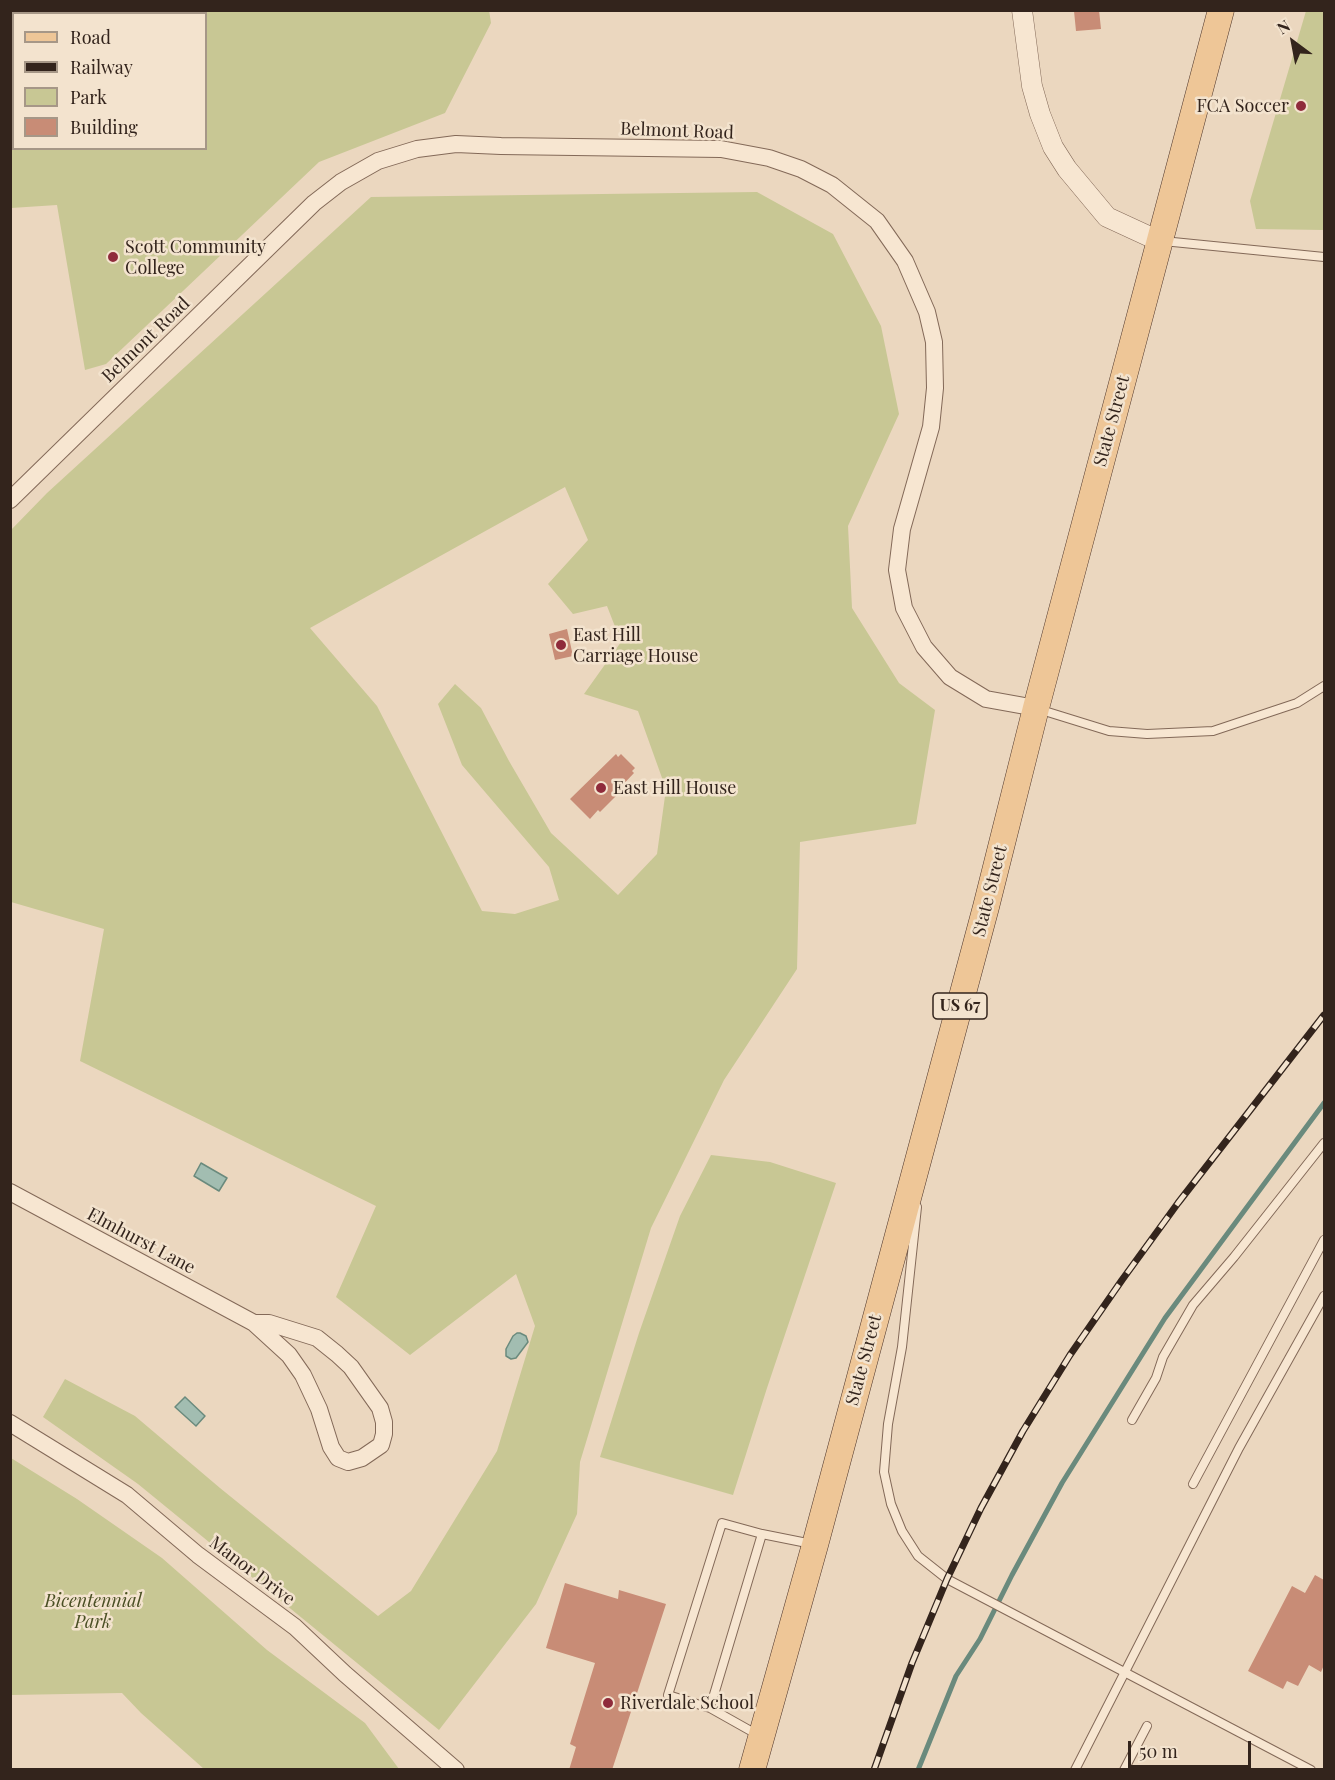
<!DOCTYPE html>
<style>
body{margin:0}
#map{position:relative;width:1335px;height:1780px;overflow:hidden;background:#ebd7bf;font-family:"Playfair Display",serif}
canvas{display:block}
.frame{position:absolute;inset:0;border:12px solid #33241c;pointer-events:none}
.legend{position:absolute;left:12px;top:12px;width:195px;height:138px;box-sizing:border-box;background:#f3e3ce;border:2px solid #a69787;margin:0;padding:8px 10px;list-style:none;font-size:18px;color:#33241c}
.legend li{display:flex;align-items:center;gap:12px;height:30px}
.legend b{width:30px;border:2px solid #a69787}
.north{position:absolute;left:1263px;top:12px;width:60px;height:60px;-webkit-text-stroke:4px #f3e3ce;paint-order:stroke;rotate:328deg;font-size:16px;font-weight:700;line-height:24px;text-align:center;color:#33241c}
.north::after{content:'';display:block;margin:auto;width:21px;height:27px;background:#33241c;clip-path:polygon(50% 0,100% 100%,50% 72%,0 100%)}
.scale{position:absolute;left:1128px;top:1741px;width:123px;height:27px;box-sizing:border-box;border:3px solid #33241c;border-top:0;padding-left:8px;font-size:18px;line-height:21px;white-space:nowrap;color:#33241c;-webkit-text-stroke:4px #f3e3ce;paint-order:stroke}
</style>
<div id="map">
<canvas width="1335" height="1780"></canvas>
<div class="frame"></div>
<ul class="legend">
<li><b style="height:8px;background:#eec697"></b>Road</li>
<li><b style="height:8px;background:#33241c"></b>Railway</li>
<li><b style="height:16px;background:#c8c794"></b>Park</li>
<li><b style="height:16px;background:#c88c76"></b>Building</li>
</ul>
<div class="north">N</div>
<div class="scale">50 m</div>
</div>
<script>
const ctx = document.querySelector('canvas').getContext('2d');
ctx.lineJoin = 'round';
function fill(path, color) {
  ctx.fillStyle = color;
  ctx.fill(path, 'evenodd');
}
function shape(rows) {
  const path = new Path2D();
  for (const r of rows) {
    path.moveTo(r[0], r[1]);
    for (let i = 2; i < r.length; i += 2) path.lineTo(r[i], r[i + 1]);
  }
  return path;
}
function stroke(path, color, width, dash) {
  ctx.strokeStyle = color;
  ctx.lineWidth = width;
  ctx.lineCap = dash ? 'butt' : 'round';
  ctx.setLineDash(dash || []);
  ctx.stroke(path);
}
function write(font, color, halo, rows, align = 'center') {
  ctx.font = font + ' "Playfair Display",serif';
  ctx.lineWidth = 5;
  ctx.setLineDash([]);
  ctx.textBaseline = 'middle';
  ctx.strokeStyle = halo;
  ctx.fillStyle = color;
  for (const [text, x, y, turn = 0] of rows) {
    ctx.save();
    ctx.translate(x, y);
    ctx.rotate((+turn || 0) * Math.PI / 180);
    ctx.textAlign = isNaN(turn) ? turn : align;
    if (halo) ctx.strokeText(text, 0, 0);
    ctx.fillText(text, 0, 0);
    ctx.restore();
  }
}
fill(shape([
 [489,10,491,23,445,113,319,162,106,364,85,370,57,205,11,208,11,11],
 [14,14,206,14,206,148,14,148],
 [1306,11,1324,11,1324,230,1256,229,1250,201],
 [757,192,833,234,881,326,899,414,848,526,852,608,899,683,935,710,916,824,800,842,797,969,724,1080,651,1228,580,1462,577,1514,536,1604,439,1730,138,1484,43,1417,65,1379,135,1416,220,1488,378,1616,411,1591,497,1451,535,1326,516,1274,410,1355,336,1297,376,1206,80,1061,104,929,11,902,11,530,47,493,371,197],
 [565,487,588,540,548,584,573,614,607,606,621,642,584,694,638,711,666,789,657,854,618,895,551,833,509,761,481,708,455,684,438,704,462,765,549,867,559,900,515,914,482,911,377,706,310,628],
 [711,1155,770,1162,836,1183,767,1388,733,1495,600,1457,639,1333,680,1216],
 [11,1458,77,1499,162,1558,267,1650,365,1723,399,1769,204,1769,141,1713,122,1693,11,1695]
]), '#c8c794');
const water = shape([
 [201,1163,227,1178,219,1191,194,1176,201,1163],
 [517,1333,520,1333,526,1336,528,1342,516,1358,511,1359,506,1356,506,1349,513,1336,517,1333],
 [185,1397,205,1416,196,1426,175,1407,185,1397]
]);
fill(water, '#a2bdb1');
stroke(water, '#6a8a7d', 1.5);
stroke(shape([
 [918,1770,956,1676,980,1639,1012,1575,1062,1483,1165,1318,1324,1103]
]), '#6a8a7d', 5);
fill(shape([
 [1099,10,1101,29,1076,31,1074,11],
 [567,629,573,656,555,660,549,634],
 [616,754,618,757,621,754,635,768,632,771,634,773,616,792,618,794,600,812,598,810,590,819,570,799],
 [1315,1575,1324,1580,1324,1665,1321,1672,1309,1665,1298,1686,1287,1681,1283,1689,1248,1671,1292,1586,1305,1593],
 [565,1583,618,1599,619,1590,666,1604,612,1770,569,1770,576,1747,570,1744,595,1663,546,1648]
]), '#c88c76');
const service = shape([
 [1163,241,1324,257],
 [1038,709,1109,731,1147,734,1213,731,1297,703,1324,686],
 [917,1207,902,1347,888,1424,884,1472,891,1504,902,1531,918,1556,947,1579,1311,1770],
 [1132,1420,1156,1378,1163,1357,1193,1305,1234,1257,1324,1143],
 [1193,1484,1324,1240],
 [710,1708,668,1695,722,1523,762,1534],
 [758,1735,710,1708,762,1534,812,1544],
 [1075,1770,1239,1448,1324,1296],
 [1124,1770,1147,1726]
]);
const minor = shape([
 [10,500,314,203,341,182,378,161,417,149,456,144,501,146,721,149,769,158,801,169,832,185,877,221,905,261,927,312,934,342,935,388,931,427,902,529,897,570,904,608,924,647,950,677,986,699,1036,708],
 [10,1192,254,1323],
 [254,1323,269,1323,317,1338,337,1354,351,1367,380,1408,384,1422,384,1434,381,1445,362,1458,348,1462,338,1458,331,1447,319,1409,303,1375,289,1355,254,1323],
 [10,1423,127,1495,198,1555,295,1627,345,1674,456,1770]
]);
const tertiary = shape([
 [1022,10,1032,86,1040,114,1053,147,1067,169,1107,217,1159,241]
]);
const primary = shape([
 [752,1770,815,1545,986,907,1036,708,1221,10]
]);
stroke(service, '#836958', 10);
stroke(minor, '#836958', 18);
stroke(tertiary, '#836958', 21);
stroke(primary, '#51382d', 27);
stroke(service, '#f7e6d1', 8);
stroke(minor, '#f7e6d1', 16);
stroke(tertiary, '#f7e6d1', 20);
stroke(primary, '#eec697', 26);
const rail = shape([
 [874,1770,912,1663,947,1579,981,1508,1023,1431,1070,1355,1122,1280,1178,1203,1324,1015]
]);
stroke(rail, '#33241c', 7);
stroke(rail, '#f3e3ce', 4.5, [14]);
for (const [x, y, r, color] of [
 [1301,106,6,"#8f2b3b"],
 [113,257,6,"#8f2b3b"],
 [561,645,6,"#8f2b3b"],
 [601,788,6,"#8f2b3b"],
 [608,1703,6,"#8f2b3b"]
]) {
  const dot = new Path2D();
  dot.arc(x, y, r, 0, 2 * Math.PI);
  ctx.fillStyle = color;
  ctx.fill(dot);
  stroke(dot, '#f3e3ce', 2);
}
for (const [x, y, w] of [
 [960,1006,54]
]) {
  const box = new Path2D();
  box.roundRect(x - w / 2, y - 13, w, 26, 4.5);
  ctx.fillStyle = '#f3e3ce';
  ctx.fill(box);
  stroke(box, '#33241c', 1.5);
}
write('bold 16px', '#33241c', null, [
 ["US 67",960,1006]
]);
write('18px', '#33241c', '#f3e3ce', [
 ["FCA Soccer",1289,106,"right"],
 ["Scott Community",125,247],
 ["College",125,268],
 ["East Hill",573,635],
 ["Carriage House",573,656],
 ["East Hill House",613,788],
 ["Riverdale School",620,1703]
], 'left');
write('18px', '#33241c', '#f3e3ce', [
 ["Belmont Road",677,131,2],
 ["Belmont Road",146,340,-44],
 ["State Street",1112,421,-75],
 ["State Street",990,891,-76],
 ["Elmhurst Lane",141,1241,28],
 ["State Street",864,1360,-75],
 ["Manor Drive",252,1571,37]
]);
write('italic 18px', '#4a4f24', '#f3e3ce', [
 ["Bicentennial",93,1601],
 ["Park",93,1622]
]);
</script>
